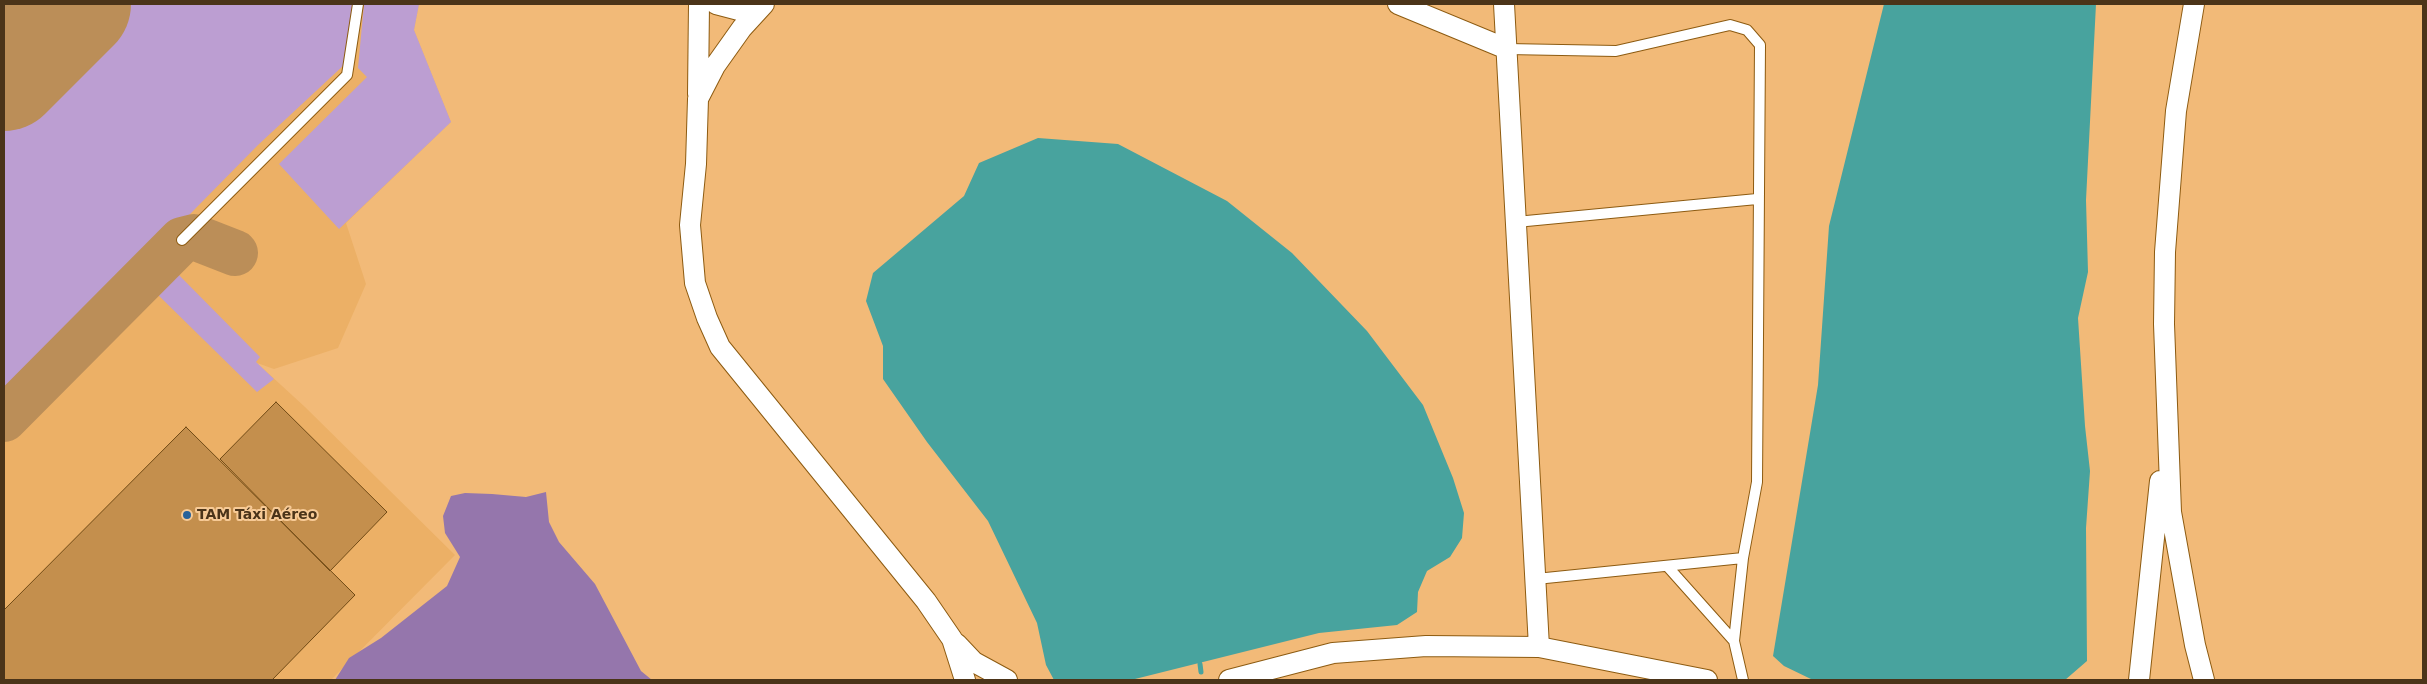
<!DOCTYPE html>
<meta charset="utf-8">
<style>
body{margin:0}
#map{position:relative;width:2427px;height:684px;overflow:hidden;background:#f2ba78;font-family:"DejaVu Sans",sans-serif}
canvas{display:block}
.frame{position:absolute;inset:0;border:5px solid #4b3419;pointer-events:none}
</style>
<div id="map">
<canvas width="2427" height="684"></canvas>
<div class="frame"></div>
</div>
<script>
const ctx = document.querySelector('canvas').getContext('2d');
ctx.lineJoin = 'round';
function fill(path, color) {
  ctx.fillStyle = color;
  ctx.fill(path, 'evenodd');
}
function shape(rows) {
  const path = new Path2D();
  for (const r of rows) {
    path.moveTo(r[0], r[1]);
    for (let i = 2; i < r.length; i += 2) path.lineTo(r[i], r[i + 1]);
  }
  return path;
}
function stroke(path, color, width, dash) {
  ctx.strokeStyle = color;
  ctx.lineWidth = width;
  ctx.lineCap = dash ? 'butt' : 'round';
  ctx.setLineDash(dash || []);
  ctx.stroke(path);
}
function write(font, color, halo, rows, align = 'center') {
  ctx.font = font + ' "DejaVu Sans",sans-serif';
  ctx.lineWidth = 4;
  ctx.setLineDash([]);
  ctx.textBaseline = 'middle';
  ctx.strokeStyle = halo;
  ctx.fillStyle = color;
  for (const [text, x, y, turn = 0] of rows) {
    ctx.save();
    ctx.translate(x, y);
    ctx.rotate((+turn || 0) * Math.PI / 180);
    ctx.textAlign = isNaN(turn) ? turn : align;
    if (halo) ctx.strokeText(text, 0, 0);
    ctx.fillText(text, 0, 0);
    ctx.restore();
  }
}
fill(shape([
 [4,4,419,4,414,30,451,122,346,223,366,284,338,348,274,369,257,363,305,407,455,555,331,680,4,680]
]), '#ecb066');
fill(shape([
 [129,4,353,4,345,64,258,145,4,403,4,130],
 [364,4,419,4,414,30,451,122,339,229,279,164,367,77,358,68],
 [172,268,260,357,256,362,274,379,257,392,152,289]
]), '#bc9ed2');
fill(shape([
 [546,492,549,522,559,542,595,584,641,671,652,680,335,680,349,658,381,638,447,586,460,557,445,533,443,516,451,496,465,493,492,494,526,497]
]), '#9576ac');
fill(shape([
 [1884,4,2096,4,2086,200,2088,272,2078,318,2085,426,2090,471,2086,528,2087,661,2065,680,1813,680,1784,666,1773,656,1818,385,1829,226],
 [1038,138,1118,144,1227,201,1292,253,1367,331,1423,405,1453,478,1464,513,1462,538,1450,557,1427,571,1418,592,1417,612,1397,625,1319,633,1135,679,1054,680,1046,665,1037,623,988,521,927,442,883,379,883,346,866,301,873,273,964,196,979,163]
]), '#48a39e');
stroke(shape([
 [1200,664,1201,672]
]), '#48a39e', 5);
stroke(shape([
 [4,419,182,240,194,237,235,253]
]), '#bb8e58', 46);
stroke(shape([
 [4,73,73,4]
]), '#bb8e58', 116);
const building = shape([
 [276,402,387,512,330,571,220,459,276,402],
 [186,427,355,595,272,680,4,680,4,610,186,427]
]);
fill(building, '#c48f4d');
stroke(building, '#714b16', 1);
const lane = shape([
 [1507,49,1616,51,1730,25,1747,30,1760,45,1757,482,1743,558,1734,641,1743,680],
 [1516,222,1757,199],
 [182,240,347,75,358,4],
 [1668,567,1734,641],
 [1536,579,1743,558]
]);
const street = shape([
 [716,4,739,10,760,7],
 [764,4,742,28,715,66,698,99,696,164,690,225,695,283,707,318,720,347,926,601,952,639,965,680],
 [1398,4,1507,49],
 [1504,4,1539,647],
 [2194,4,2176,111,2165,252,2164,324,2171,512,2195,645,2204,680],
 [698,94,699,4],
 [957,644,974,662,1007,680],
 [1229,680,1333,653,1426,646,1539,647,1707,680],
 [2139,680,2160,481]
]);
stroke(lane, '#8d5b11', 12);
stroke(street, '#8d5b11', 22);
stroke(lane, '#fff', 10);
stroke(street, '#fff', 20);
for (const [x, y, r, color] of [
 [187,515,5,"#28629a"]
]) {
  const dot = new Path2D();
  dot.arc(x, y, r, 0, 2 * Math.PI);
  ctx.fillStyle = color;
  ctx.fill(dot);
  stroke(dot, '#f7ca96', 2);
}
write('bold 14px', '#4b3419', '#f7ca96', [
 ["TAM Táxi Aéreo",197,515]
], 'left');
</script>
